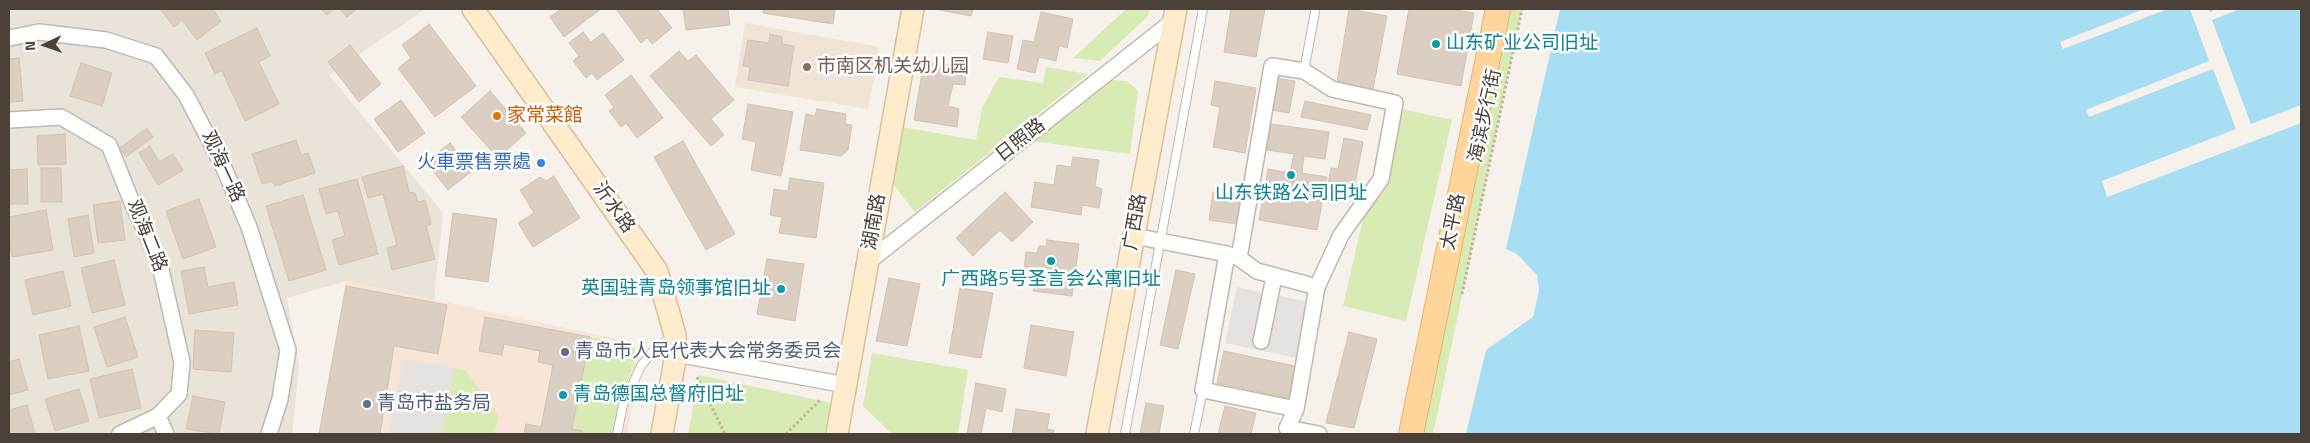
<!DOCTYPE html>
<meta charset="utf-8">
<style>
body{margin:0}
#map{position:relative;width:2310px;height:443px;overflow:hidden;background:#f6f1eb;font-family:"Titillium Web",sans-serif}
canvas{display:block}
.frame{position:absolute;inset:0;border:10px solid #4b4138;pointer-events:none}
.north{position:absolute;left:20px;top:20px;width:50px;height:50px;-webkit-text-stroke:4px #fff;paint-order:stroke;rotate:267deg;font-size:14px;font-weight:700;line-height:20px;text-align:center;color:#4b4138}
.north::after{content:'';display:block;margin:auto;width:18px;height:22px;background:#4b4138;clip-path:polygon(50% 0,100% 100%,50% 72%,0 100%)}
</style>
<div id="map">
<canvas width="2310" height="443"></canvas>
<div class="frame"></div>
<div class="north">N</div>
</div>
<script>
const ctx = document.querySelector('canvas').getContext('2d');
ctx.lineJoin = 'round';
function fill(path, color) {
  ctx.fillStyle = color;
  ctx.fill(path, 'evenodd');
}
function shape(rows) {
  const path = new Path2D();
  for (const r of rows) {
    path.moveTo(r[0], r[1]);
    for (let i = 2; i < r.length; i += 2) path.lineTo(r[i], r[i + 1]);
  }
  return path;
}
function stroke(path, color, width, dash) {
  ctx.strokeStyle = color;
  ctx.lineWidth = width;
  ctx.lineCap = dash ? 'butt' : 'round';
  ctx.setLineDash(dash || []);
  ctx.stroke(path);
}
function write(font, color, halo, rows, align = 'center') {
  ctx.font = font + ' "Titillium Web","Noto Sans SC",sans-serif';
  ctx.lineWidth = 5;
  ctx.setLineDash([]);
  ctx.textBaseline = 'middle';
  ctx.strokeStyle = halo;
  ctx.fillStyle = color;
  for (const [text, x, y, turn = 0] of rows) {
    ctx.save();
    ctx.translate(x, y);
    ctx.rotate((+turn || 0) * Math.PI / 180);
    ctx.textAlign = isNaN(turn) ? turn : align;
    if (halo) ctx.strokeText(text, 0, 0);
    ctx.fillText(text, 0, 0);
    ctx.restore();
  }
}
fill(shape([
 [9,9,425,9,329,75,443,213,434,300,346,281,287,298,299,366,292,434,9,434]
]), '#eae3d9');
fill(shape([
 [346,281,631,342,641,357,627,434,319,434]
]), '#f7e5d7');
fill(shape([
 [745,23,879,47,868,109,735,87]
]), '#efe4d5');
fill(shape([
 [1121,9,1150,9,1148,16,1100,61,1073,58,1125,10],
 [1505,9,1522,9,1433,434,1419,434],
 [1046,67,1088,74,915,212,892,183,902,127,976,140,982,108,999,77,1043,83],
 [1111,80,1127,81,1138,91,1130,154,1031,141],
 [1389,106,1452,120,1406,321,1343,306],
 [590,337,630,346,636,354,631,373,624,387,611,434,582,434,582,431,572,429],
 [872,353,968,370,958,434,892,434,863,406],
 [454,368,466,371,499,416,494,434,442,434],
 [699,375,832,403,826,434,688,434]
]), '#d9ebb4');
fill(shape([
 [1237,287,1309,302,1297,358,1225,343],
 [403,359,454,368,442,434,389,434]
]), '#e5e2e0');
fill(shape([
 [1560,9,2301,9,2301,434,1466,434,1486,350,1533,317,1539,291,1537,275,1517,254,1506,249]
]), '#a7def3');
fill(shape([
 [2144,9,2168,9,2063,49,2060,42],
 [2190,9,2208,9,2210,12,2217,9,2240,9,2212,20,2251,124,2301,105,2301,123,2107,197,2102,181,2236,129,2213,69,2089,117,2086,110,2209,61]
]), '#f6f1eb');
const building = shape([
 [160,9,213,9,221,21,197,40,182,20,174,27,160,9],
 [321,9,334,9,327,15,321,9],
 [340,9,357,9,347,17,340,9],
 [561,9,601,9,564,37,550,17,561,9],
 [616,9,657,9,672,28,652,44,647,38,641,43,616,9],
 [683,9,728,9,730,25,686,30,683,9],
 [763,9,835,9,833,24,763,13,763,9],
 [935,9,973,9,971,16,935,9],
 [1231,9,1265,9,1256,57,1224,52,1231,9],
 [1349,9,1387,16,1373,89,1337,83,1349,9],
 [1409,9,1450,9,1474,13,1461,86,1397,74,1409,9],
 [1041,12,1073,19,1067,48,1059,46,1056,61,1039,57,1035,73,1017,69,1023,40,1034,42,1041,12],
 [429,24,476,86,435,117,398,68,411,58,402,45,429,24],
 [257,28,270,56,259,62,279,104,245,121,222,71,215,74,205,53,257,28],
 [583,32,591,42,603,33,624,60,597,80,592,73,586,78,573,61,579,56,569,43,583,32],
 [988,32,1013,36,1008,63,983,59,988,32],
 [770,34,782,37,782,44,794,46,788,86,748,80,750,67,743,66,748,40,769,43,770,34],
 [350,45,381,84,359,102,328,62,350,45],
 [679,51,688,61,696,55,734,100,711,119,724,135,711,146,650,76,679,51],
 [19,58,23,101,9,102,9,59,19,58],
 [924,61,967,68,965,85,953,84,948,106,959,109,957,127,914,120,924,61],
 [81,63,112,73,102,106,70,96,81,63],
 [631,75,663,118,637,138,626,123,621,127,609,111,614,107,605,95,631,75],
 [1276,78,1295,81,1289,113,1271,110,1276,78],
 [1215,81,1256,88,1245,153,1213,147,1220,107,1211,105,1215,81],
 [490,91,526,133,498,158,461,117,490,91],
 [401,100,425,133,398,152,374,119,401,100],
 [1305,101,1371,115,1367,130,1301,117,1305,101],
 [748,104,793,112,781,176,751,170,756,142,742,139,748,104],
 [817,109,846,114,845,124,852,125,848,150,841,156,800,150,806,114,815,116,817,109],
 [1271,124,1329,132,1325,159,1304,156,1302,173,1327,177,1317,230,1259,220,1268,169,1290,173,1294,154,1267,150,1271,124],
 [147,128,153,137,126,157,120,148,147,128],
 [65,134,66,164,38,165,37,136,65,134],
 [1344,138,1363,142,1354,189,1328,184,1331,168,1338,169,1344,138],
 [296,140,301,155,308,153,315,173,275,186,272,181,262,184,252,154,296,140],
 [683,141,735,234,706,250,654,157,683,141],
 [450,143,472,171,448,190,426,162,450,143],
 [150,146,159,162,173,154,183,170,158,185,139,153,150,146],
 [1073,157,1099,160,1095,186,1102,189,1099,208,1082,205,1081,215,1031,207,1035,182,1054,185,1057,165,1071,167,1073,157],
 [403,166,409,192,415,193,418,202,425,200,431,224,426,226,435,259,392,270,387,248,397,245,383,194,368,198,362,177,403,166],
 [41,168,61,168,62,202,41,202,41,168],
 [27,169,28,204,9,204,9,170,27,169],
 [554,176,580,218,533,247,518,223,534,213,520,190,540,177,546,181,554,176],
 [790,178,824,183,816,238,779,233,782,217,770,215,774,189,788,191,790,178],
 [357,179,378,254,339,265,332,240,345,236,338,211,326,214,319,189,357,179],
 [1005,192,1033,222,1012,242,1000,230,973,256,956,238,1005,192],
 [1213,192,1241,196,1237,224,1209,220,1213,192],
 [303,195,326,270,289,281,266,206,303,195],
 [199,199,216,247,183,259,166,211,199,199],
 [120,201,125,240,98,243,93,205,120,201],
 [46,210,53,250,12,257,9,236,9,217,46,210],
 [453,213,497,219,488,282,445,276,453,213],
 [88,215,94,253,74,257,68,219,88,215],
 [1047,240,1079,244,1072,296,1033,291,1035,271,1024,270,1026,252,1037,253,1039,246,1046,246,1047,240],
 [767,259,804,264,795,321,757,314,767,259],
 [114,260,125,305,92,313,81,268,114,260],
 [204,267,208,287,234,282,238,305,189,314,181,271,204,267],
 [1176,270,1195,274,1178,349,1160,345,1176,270],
 [63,271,71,306,33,315,25,280,63,271],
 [889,278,920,284,907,346,876,341,889,278],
 [346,286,447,305,438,354,394,346,380,434,319,434,346,286],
 [960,288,993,293,981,358,949,353,960,288],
 [125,317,138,357,107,367,94,327,125,317],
 [485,317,590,337,572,429,582,431,582,434,524,434,526,424,541,427,553,365,538,362,540,351,504,344,502,355,479,351,485,317],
 [1031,325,1074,332,1066,376,1024,368,1031,325],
 [79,326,89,371,48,379,39,335,79,326],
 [195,330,234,333,231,372,193,369,195,330],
 [1349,332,1377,339,1354,428,1326,423,1349,332],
 [1224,351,1295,366,1289,398,1217,383,1224,351],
 [19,359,28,390,9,395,9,362,19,359],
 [132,369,141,408,99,418,90,379,132,369],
 [976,383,1006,389,1002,412,986,408,981,434,967,434,976,383],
 [79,389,89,421,55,431,45,399,79,389],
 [193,396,225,402,219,434,186,429,193,396],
 [1146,403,1164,406,1159,434,1140,434,1146,403],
 [27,405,35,434,9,434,9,410,27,405],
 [1225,406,1256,413,1251,434,1218,434,1225,406],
 [1016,409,1050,414,1047,429,1054,430,1053,434,1012,434,1016,409]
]);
fill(building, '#dbcec3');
stroke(building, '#d3c2b3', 1);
const lane = shape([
 [1304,71,1315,12],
 [617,434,623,405,641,366,653,351,672,337],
 [1125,434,1203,9],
 [1194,434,1203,390]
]);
const street = shape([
 [9,38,39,32,106,40,156,56,186,95,224,168,249,227,288,350,280,399,269,434],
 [9,120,61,117,109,145,133,205,159,261,182,362,179,394,158,416,120,434],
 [1134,236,1227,254,1239,258,1257,271,1317,287,1296,409,1287,428,1319,434],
 [1227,254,1203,390,1296,409],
 [1239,258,1272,66,1304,71,1332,89,1395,103,1381,179,1341,235,1317,287],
 [868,262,1173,21],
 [1261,341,1274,277],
 [676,354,846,385],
 [158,416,166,434]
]);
const secondary = shape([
 [473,9,657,271,675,335,676,354,662,434],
 [837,434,913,9],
 [1097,434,1176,9]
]);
const primary = shape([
 [1411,434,1498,9]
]);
stroke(lane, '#c2b8ad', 10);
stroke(street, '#c2b8ad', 18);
stroke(secondary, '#dac19d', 24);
stroke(primary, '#e8b068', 26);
stroke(shape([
 [1462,294,1522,9],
 [697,377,725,434],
 [786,434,821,399]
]), '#c4b29e', 3, [2.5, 2.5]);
stroke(lane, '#fff', 8);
stroke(street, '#fff', 15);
stroke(secondary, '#ffeccc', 21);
stroke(primary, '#ffd59b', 24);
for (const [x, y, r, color] of [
 [1436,44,5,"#0f9aa8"],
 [807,67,5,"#8d6e63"],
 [497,116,5,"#e8710a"],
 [541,163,5,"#3f7fe0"],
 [1291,175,5,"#0f9aa8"],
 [1051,261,5,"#0f9aa8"],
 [781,289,5,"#0f9aa8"],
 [565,352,5,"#5c6f8a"],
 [563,395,5,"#0f9aa8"],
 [367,404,5,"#5c6f8a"]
]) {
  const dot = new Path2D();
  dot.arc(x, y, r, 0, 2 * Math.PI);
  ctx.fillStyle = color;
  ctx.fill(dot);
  stroke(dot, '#fff', 2);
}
write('19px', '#0d838f', '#fff', [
 ["山东矿业公司旧址",1446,44],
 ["山东铁路公司旧址",1291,194,"center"],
 ["广西路5号圣言会公寓旧址",1051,280,"center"],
 ["英国驻青岛领事馆旧址",771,289,"right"],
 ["青岛德国总督府旧址",573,395]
], 'left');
write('19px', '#785e54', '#fff', [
 ["市南区机关幼儿园",817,67]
], 'left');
write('19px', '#c56008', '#fff', [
 ["家常菜館",507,116]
], 'left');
write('19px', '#4b4138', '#fff', [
 ["海滨步行街",1486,116,-78],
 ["日照路",1021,141,-38],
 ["观海一路",222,167,65],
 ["沂水路",613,208,55],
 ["湖南路",875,222,-80],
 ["广西路",1136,222,-80],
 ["太平路",1454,222,-79],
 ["观海二路",146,236,68]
]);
write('19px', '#366cbe', '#fff', [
 ["火車票售票處",531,163]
], 'right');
write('19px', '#4e5e75', '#fff', [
 ["青岛市人民代表大会常务委员会",575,352],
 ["青岛市盐务局",377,404]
], 'left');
</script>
